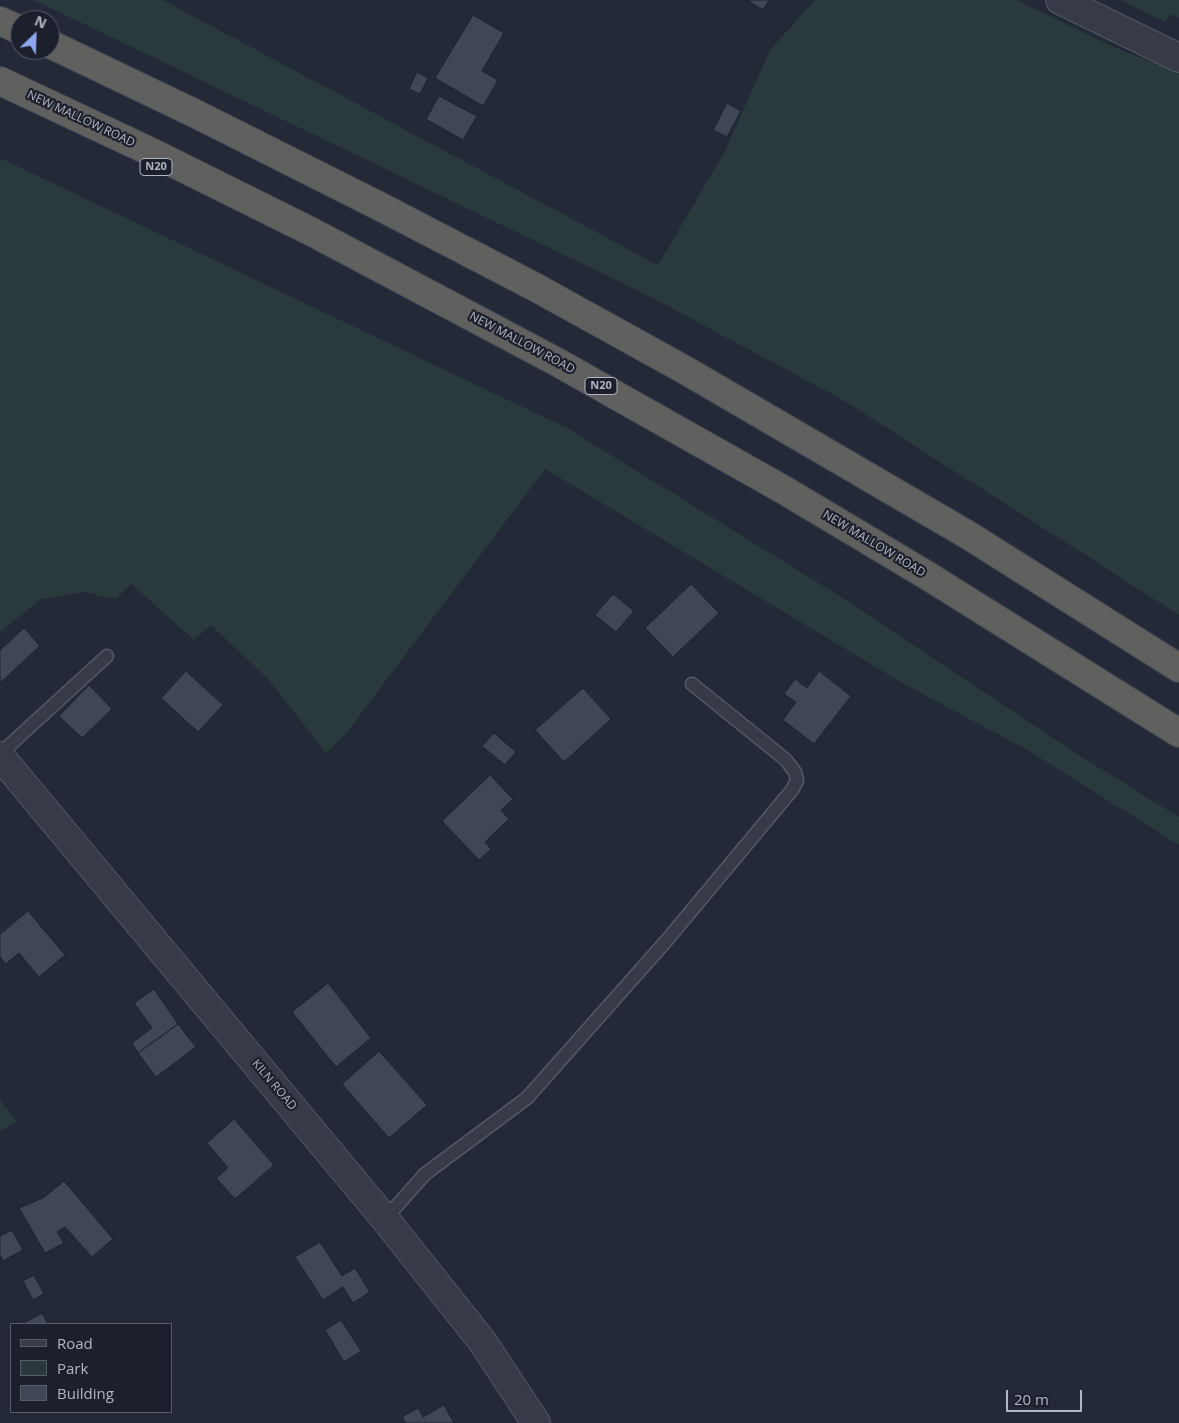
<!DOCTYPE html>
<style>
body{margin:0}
#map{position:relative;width:1179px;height:1423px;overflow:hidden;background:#232937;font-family:"Open Sans",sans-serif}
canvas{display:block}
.legend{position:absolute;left:10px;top:1323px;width:162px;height:90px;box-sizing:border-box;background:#1c202c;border:1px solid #585c69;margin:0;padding:6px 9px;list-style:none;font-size:15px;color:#b1b6c4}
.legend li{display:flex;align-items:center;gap:10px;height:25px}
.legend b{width:25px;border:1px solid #585c69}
.north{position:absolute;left:10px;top:10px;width:50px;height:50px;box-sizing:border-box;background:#1c202c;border:1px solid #585c69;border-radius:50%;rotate:24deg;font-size:14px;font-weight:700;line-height:20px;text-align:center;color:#b1b6c4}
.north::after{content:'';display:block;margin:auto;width:18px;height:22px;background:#8ca6ee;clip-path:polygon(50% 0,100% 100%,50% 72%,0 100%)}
.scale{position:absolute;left:1006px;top:1390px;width:76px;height:22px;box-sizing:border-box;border:2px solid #b1b6c4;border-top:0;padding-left:6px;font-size:15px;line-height:18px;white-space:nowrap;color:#b1b6c4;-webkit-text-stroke:4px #1c202c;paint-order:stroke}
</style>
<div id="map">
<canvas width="1179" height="1423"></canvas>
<ul class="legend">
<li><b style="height:6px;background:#363b47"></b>Road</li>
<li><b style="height:14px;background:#29393c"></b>Park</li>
<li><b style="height:14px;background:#3f4757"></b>Building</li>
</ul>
<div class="north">N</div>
<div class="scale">20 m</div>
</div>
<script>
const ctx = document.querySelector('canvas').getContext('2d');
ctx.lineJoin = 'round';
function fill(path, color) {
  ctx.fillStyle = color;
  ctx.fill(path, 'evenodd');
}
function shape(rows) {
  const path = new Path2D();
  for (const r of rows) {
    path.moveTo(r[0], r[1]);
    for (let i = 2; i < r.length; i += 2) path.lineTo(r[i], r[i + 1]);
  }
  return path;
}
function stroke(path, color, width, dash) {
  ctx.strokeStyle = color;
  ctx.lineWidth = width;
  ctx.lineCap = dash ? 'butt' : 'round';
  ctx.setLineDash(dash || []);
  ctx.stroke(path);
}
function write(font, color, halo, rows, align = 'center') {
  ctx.font = font + ' "Open Sans",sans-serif';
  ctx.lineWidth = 4.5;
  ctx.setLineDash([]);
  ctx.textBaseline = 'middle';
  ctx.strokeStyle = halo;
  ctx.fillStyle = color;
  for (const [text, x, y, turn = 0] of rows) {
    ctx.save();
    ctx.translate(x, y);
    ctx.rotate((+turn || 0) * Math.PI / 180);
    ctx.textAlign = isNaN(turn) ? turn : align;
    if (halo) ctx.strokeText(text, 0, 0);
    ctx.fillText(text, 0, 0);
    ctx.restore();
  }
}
fill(shape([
 [34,0,163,0,658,265,724,153,770,50,815,0,1017,0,1116,48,1179,73,1179,615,843,400,643,293],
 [1121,0,1179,0,1179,18,1170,14,1165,22],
 [0,158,569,429,846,600,1069,749,1179,817,1179,845,1029,751,904,684,545,469,348,731,326,753,268,679,211,625,194,640,131,584,116,599,83,592,41,599,0,632],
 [0,1100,17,1122,0,1131]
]), '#29393c');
const building = shape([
 [747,0,769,0,763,10,747,0],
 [473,15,504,33,482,71,498,80,483,106,435,78,473,15],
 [417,72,428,78,420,94,409,89,417,72],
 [439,96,477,116,463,140,426,119,439,96],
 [727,103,741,111,727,137,713,130,727,103],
 [691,584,719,613,673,657,645,628,691,584],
 [613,594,634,611,616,632,595,615,613,594],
 [24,628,40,646,0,683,0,650,24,628],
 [186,671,223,705,198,732,161,698,186,671],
 [819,671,851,696,814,744,783,720,796,702,784,694,795,679,807,688,819,671],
 [89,685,112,709,82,738,59,716,89,685],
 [583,688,611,719,564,762,535,730,583,688],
 [494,733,516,752,505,765,482,746,494,733],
 [490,775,513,799,501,810,509,819,485,842,491,849,479,860,442,821,490,775],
 [28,911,65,955,39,977,19,953,6,964,0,957,0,934,28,911],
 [328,983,371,1038,336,1067,292,1012,328,983],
 [154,989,178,1024,138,1053,132,1043,152,1028,134,1003,154,989],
 [178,1024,196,1047,156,1077,138,1053,178,1024],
 [379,1051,427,1105,389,1138,342,1084,379,1051],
 [234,1119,274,1165,235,1199,216,1178,228,1168,207,1143,234,1119],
 [64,1181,113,1239,92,1257,65,1227,57,1232,64,1243,45,1253,19,1208,43,1198,64,1181],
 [12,1230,23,1250,3,1261,0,1255,0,1236,12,1230],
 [320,1242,342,1276,355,1268,370,1292,353,1303,343,1287,323,1300,295,1257,320,1242],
 [34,1275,44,1294,33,1300,23,1281,34,1275],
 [42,1313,48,1324,22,1324,42,1313],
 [341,1320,361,1351,344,1362,325,1330,341,1320],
 [444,1405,454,1423,406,1423,402,1417,418,1408,423,1417,444,1405]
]);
fill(building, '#3f4757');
stroke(building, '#1e222e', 1);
const service = shape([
 [0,754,107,656],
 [385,1219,425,1174,527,1098,667,940,792,790,797,781,795,772,786,760,692,684]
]);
const tertiary = shape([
 [1060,0,1179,58],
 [0,756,385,1219,482,1341,536,1423]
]);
const trunk = shape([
 [0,21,20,30],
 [50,44,196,114,383,208,535,287,685,370,968,535,1179,668],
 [0,81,149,151,312,232,557,362,784,490,928,576,1179,733]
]);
stroke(service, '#545965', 15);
stroke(tertiary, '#545965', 30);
stroke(trunk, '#414652', 30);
stroke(service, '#363b47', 12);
stroke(tertiary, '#363b47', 28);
stroke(trunk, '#60605e', 28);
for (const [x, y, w] of [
 [156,167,32],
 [601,386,32]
]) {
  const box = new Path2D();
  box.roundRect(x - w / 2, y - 8.5, w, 17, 4);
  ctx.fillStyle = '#1c202c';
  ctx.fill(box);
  stroke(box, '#b1b6c4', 1);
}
write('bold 11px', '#b1b6c4', null, [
 ["N20",156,167],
 ["N20",601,386]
]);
write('12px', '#b1b6c4', '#1c202c', [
 ["NEW MALLOW ROAD",81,119,25],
 ["NEW MALLOW ROAD",522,343,28],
 ["NEW MALLOW ROAD",874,544,31],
 ["KILN ROAD",274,1085,50]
]);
</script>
